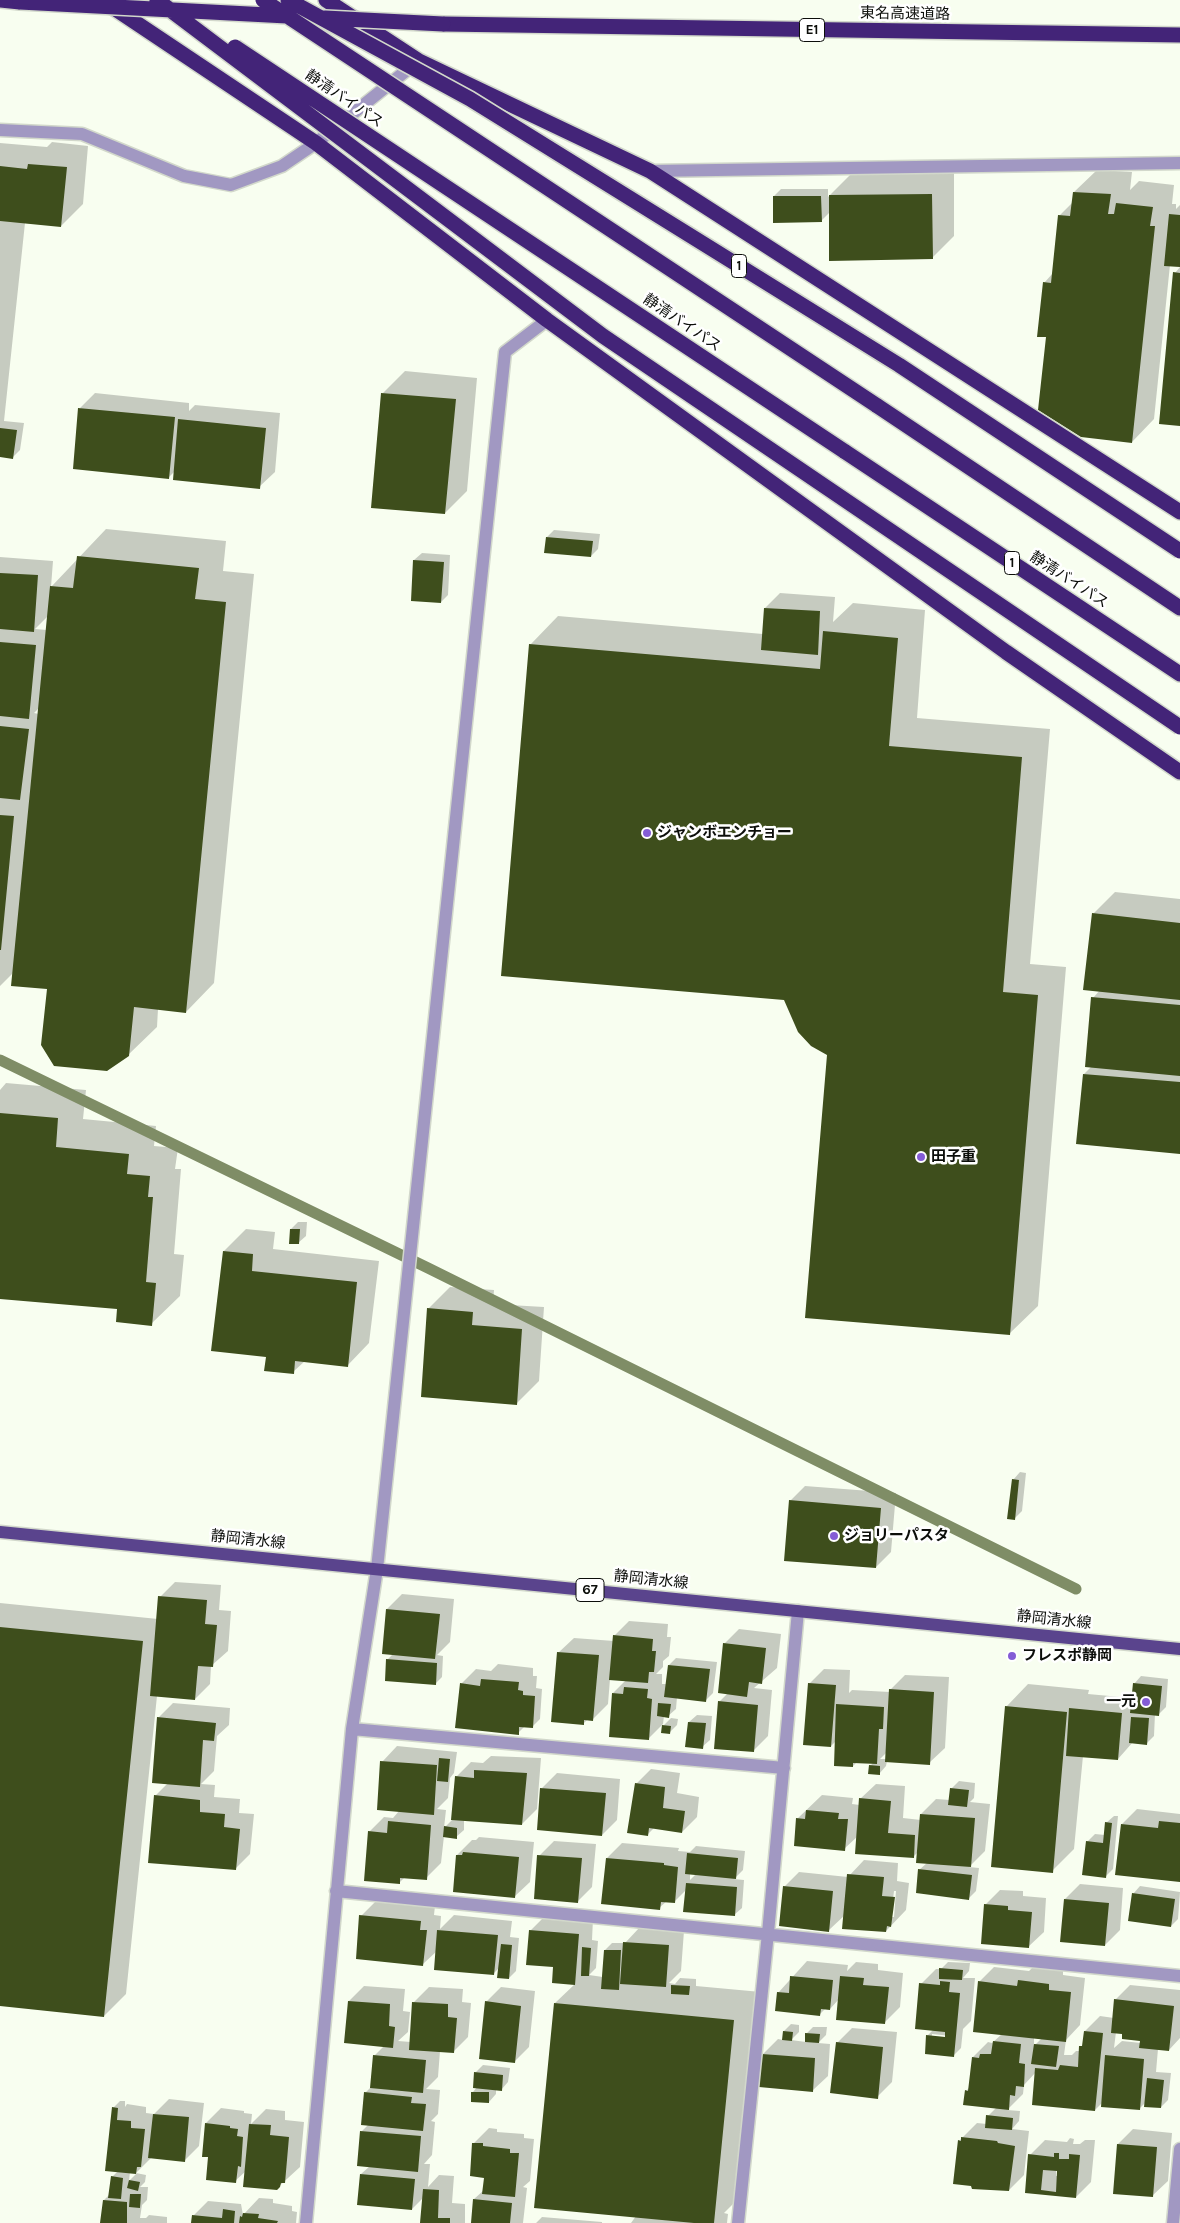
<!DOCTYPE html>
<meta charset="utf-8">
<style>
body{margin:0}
canvas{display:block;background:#f8fef0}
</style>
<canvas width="1180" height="2223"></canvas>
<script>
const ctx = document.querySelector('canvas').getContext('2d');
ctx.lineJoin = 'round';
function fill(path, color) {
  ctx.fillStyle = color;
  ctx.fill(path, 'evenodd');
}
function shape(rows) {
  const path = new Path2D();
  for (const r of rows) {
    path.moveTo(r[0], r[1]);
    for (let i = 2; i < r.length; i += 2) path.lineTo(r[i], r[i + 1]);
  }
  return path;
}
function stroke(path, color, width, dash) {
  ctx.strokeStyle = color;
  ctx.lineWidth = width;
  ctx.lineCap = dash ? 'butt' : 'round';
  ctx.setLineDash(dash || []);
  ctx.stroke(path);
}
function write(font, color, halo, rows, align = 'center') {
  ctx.font = font + ' Karla,"Noto Sans JP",sans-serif';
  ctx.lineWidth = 5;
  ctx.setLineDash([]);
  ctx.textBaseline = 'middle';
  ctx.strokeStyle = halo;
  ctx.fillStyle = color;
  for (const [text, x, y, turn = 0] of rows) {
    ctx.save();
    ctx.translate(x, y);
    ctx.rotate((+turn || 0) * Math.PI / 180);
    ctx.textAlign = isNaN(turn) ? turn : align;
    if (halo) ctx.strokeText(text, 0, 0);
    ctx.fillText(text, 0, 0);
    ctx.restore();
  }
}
fill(shape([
 [52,142,88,146,83,204,61,226,25,223,4,421,24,423,20,450,12,458,0,456,0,143,47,147],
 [1097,170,1132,172,1130,190,1139,181,1174,185,1172,204,1176,204,1176,209,1180,205,1180,266,1170,265,1154,419,1132,442,1047,336,1044,283,1053,273,1059,216,1073,202,1074,192],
 [954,172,954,236,932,258,830,212,821,221,774,196,781,189,828,189,828,197,852,173],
 [1180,267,1180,425,1175,273],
 [405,371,477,378,467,491,445,513,372,506,383,393],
 [95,393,189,403,189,411,195,405,280,413,275,472,259,487,175,471,168,478,80,408],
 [106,529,226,541,223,571,254,574,214,983,186,1012,158,1009,157,1027,128,1055,48,988,13,973,0,986,0,557,53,561,51,587],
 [48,616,47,630,35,629],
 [39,708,39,714,34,713],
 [554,530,600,534,598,549,591,556,547,537],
 [422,553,450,555,448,595,441,602,414,560],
 [780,593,835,597,833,622,853,603,925,610,917,718,1050,729,1030,964,1066,967,1038,1306,1009,1334,828,1054,785,999,530,645,558,616,763,634,765,608],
 [1115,892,1180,899,1180,1153,1084,1074,1092,1066,1093,998,1100,990,1093,914],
 [6,1083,86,1090,83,1119,156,1126,154,1146,178,1148,175,1169,181,1169,174,1254,184,1255,180,1296,151,1324,118,1308,0,1298,0,1090],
 [298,1222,307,1222,306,1236,298,1243,291,1229],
 [246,1229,275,1232,273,1249,379,1261,369,1343,347,1366,305,1361,293,1372,267,1356,224,1251],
 [450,1287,494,1290,493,1304,544,1307,539,1381,517,1403,428,1309],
 [1020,1472,1026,1473,1022,1511,1014,1519,1013,1480],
 [805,1486,896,1493,891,1552,876,1567,790,1501],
 [175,1582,221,1585,219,1610,231,1611,228,1651,211,1666,210,1684,195,1699,157,1696,126,1994,104,2016,0,2005,0,1603,158,1619,160,1597],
 [402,1594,454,1599,450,1642,437,1655,443,1656,442,1677,435,1684,387,1660,393,1654,383,1653,387,1609],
 [629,1621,668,1624,667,1637,671,1637,669,1656,663,1661,663,1667,656,1674,662,1674,662,1684,667,1684,669,1665,676,1658,717,1662,713,1693,706,1700,677,1697,676,1709,668,1716,664,1716,663,1724,648,1739,613,1693,626,1680,610,1679,608,1704,593,1719,588,1719,583,1724,558,1653,574,1638,614,1641,614,1636],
 [739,1629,781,1634,777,1668,754,1688,772,1690,768,1736,753,1751,719,1702,728,1693,724,1644],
 [498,1664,533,1668,533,1676,537,1676,536,1688,542,1689,540,1719,532,1727,525,1726,518,1733,461,1684,476,1669,491,1671],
 [824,1669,850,1670,849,1693,852,1690,890,1692,890,1690,905,1675,949,1677,945,1748,929,1763,887,1761,886,1766,879,1774,870,1766,873,1763,857,1762,853,1766,836,1741,831,1746,809,1684],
 [887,1752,887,1759,880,1759],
 [1141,1676,1168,1679,1166,1707,1158,1715,1155,1714,1154,1736,1146,1744,1133,1742,1118,1759,1083,1756,1074,1849,1052,1871,1006,1707,1028,1684,1089,1690,1088,1694,1132,1698,1134,1684],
 [173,1703,230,1708,229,1725,217,1736,214,1771,201,1784,215,1785,214,1797,240,1799,239,1813,254,1814,250,1854,235,1869,155,1796,168,1783,158,1718],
 [697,1715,712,1716,710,1740,702,1747,689,1722],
 [671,1718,678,1719,677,1725,669,1733,664,1725],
 [397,1746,457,1752,454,1773,450,1778,448,1798,437,1809,446,1810,444,1828,453,1819,456,1777,471,1762,483,1763,491,1756,541,1758,537,1809,522,1824,464,1819,464,1830,456,1837,444,1836,441,1863,426,1878,405,1877,399,1883,369,1832,384,1817,393,1818,399,1811,382,1762],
 [651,1769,680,1773,677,1793,699,1797,697,1817,682,1832,654,1828,647,1835,636,1784],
 [557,1773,620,1779,617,1820,602,1835,542,1788],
 [959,1781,975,1783,974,1798,970,1802,990,1804,985,1851,969,1867,979,1868,976,1891,969,1898,919,1870,927,1863,918,1852,913,1857,858,1836,844,1849,797,1819,822,1795,853,1798,852,1804,860,1805,860,1799,876,1784,905,1786,903,1818,921,1820,921,1814,936,1799,950,1800,951,1789],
 [1137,1809,1180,1814,1180,1880,1122,1824],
 [1114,1816,1118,1816,1113,1869,1105,1877,1087,1842,1095,1834,1105,1835,1106,1823],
 [479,1837,534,1842,530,1882,514,1897,457,1855,472,1840,476,1840],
 [554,1841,596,1844,592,1887,577,1902,539,1856],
 [622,1843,679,1848,678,1851,690,1852,696,1846,745,1851,743,1870,734,1879,744,1880,742,1908,734,1915,686,1890,674,1902,667,1901,659,1908,607,1858],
 [690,1874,696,1874,690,1880],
 [864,1860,898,1863,897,1881,909,1883,906,1910,886,1931,845,1915,829,1930,784,1887,799,1872,848,1877],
 [894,1891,896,1891,894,1917,891,1917],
 [1080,1884,1123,1888,1120,1930,1105,1945,1065,1899],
 [1140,1886,1180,1892,1178,1919,1171,1926,1133,1894],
 [1000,1890,1023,1891,1023,1896,1046,1898,1044,1932,1028,1947,985,1905],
 [376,1901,435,1906,434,1915,441,1916,440,1929,454,1915,512,1921,510,1937,519,1938,516,1971,509,1978,499,1968,493,1974,437,1951,423,1964,361,1916],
 [545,1916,593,1919,592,1940,598,1941,596,1968,589,1975,603,1977,605,1950,612,1943,625,1943,640,1927,684,1931,681,1971,669,1983,675,1984,680,1978,696,1979,696,1986,761,1992,742,2195,724,2213,728,2214,727,2223,631,2223,636,2216,555,2003,575,1984,555,1966,530,1931],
 [807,1961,848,1965,847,1971,856,1962,878,1964,878,1970,903,1973,900,2007,885,2022,839,1999,830,2009,826,2008,819,2015,778,1993],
 [948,1962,970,1963,969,1971,963,1978,975,1978,971,2021,963,2029,961,2048,954,2055,926,2053,928,2035,934,2029,921,1984,936,1969,941,1969],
 [932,2034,951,2036,951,2038,932,2036],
 [1034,1966,1063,1969,1063,1975,1085,1978,1080,2025,1066,2040,1064,2055,1072,2055,1076,2051,1080,2051,1084,2044,1085,2031,1100,2016,1114,2018,1115,2000,1130,1985,1180,1990,1180,2038,1169,2050,1158,2049,1156,2072,1171,2073,1168,2100,1161,2107,1146,2102,1139,2109,1103,2102,1095,2110,1036,2072,1024,2085,1023,2094,1007,2110,1020,2111,1019,2121,1012,2129,1029,2131,1024,2175,1009,2190,959,2141,977,2123,987,2124,988,2116,996,2108,966,2091,969,2088,973,2057,988,2042,992,2043,1002,2034,979,1982,994,1967,1029,1971],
 [1116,2032,1141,2040,1141,2043,1122,2041,1114,2048],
 [1034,2037,1042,2038,1034,2046],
 [364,1986,405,1989,403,2011,410,2012,408,2032,398,2041,411,2042,414,2002,429,1987,463,1989,462,2002,471,2003,468,2037,453,2052,440,2051,438,2077,426,2089,440,2090,438,2114,431,2121,435,2122,432,2155,424,2164,430,2164,428,2187,439,2175,454,2176,452,2203,465,2204,465,2223,421,2223,424,2197,412,2209,361,2174,370,2166,361,2132,368,2125,365,2093,372,2086,374,2056,384,2046,349,2001],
 [501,1987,535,1991,529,2047,514,2062,486,2002],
 [791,2024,799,2025,799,2032,791,2040,806,2042,806,2034,813,2027,827,2027,826,2035,818,2043,830,2044,828,2076,812,2091,763,2054,778,2039,783,2040,784,2031],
 [852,2028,897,2032,892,2082,877,2097,837,2043],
 [483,2065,510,2068,508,2082,501,2090,496,2089,496,2094,489,2102,473,2092,477,2087,475,2073],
 [169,2099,204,2103,199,2146,184,2161,152,2157,136,2173,146,2175,145,2182,140,2187,148,2187,147,2200,142,2205,140,2218,146,2218,149,2215,167,2217,167,2223,102,2223,104,2200,110,2194,112,2177,118,2171,113,2108,120,2101,125,2101,125,2107,127,2104,146,2107,146,2113,154,2114],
 [130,2172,137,2173,129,2181],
 [221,2108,244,2111,244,2113,252,2114,251,2124,266,2109,285,2111,285,2120,304,2122,300,2167,276,2189,246,2171,235,2181,209,2156,206,2123],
 [489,2128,497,2129,497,2132,524,2134,524,2138,534,2139,530,2181,523,2187,527,2188,523,2223,472,2223,474,2199,484,2190,485,2176,474,2143],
 [1133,2129,1172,2133,1168,2181,1152,2196,1118,2144],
 [1070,2138,1074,2139,1073,2144,1080,2144,1085,2140,1095,2140,1091,2182,1076,2197,1026,2192,1030,2155,1045,2140,1067,2142],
 [1056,2170,1059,2170,1058,2176,1056,2176],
 [259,2198,273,2199,273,2203,292,2206,292,2211,297,2212,296,2223,192,2223,193,2216,208,2201,241,2204,243,2215],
 [542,2217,602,2222,602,2223,536,2223]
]), '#0003');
stroke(shape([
 [0,1060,428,1268,1076,1589]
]), '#7f8d66', 11);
fill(shape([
 [28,164,67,167,61,227,0,221,0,166,27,169],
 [1073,192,1111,194,1108,214,1114,214,1116,203,1153,207,1150,226,1155,226,1132,443,1081,437,1038,410,1046,337,1037,337,1043,282,1051,283,1058,215,1070,216],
 [932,194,933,259,829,261,829,195],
 [773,196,821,196,822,222,773,223],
 [1169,214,1180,215,1180,267,1164,266],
 [1173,272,1180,273,1180,426,1159,424],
 [381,393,456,399,445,514,371,508],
 [78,408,175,417,169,479,73,469],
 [178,419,266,428,260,489,173,480],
 [0,428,17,430,13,459,0,457],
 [546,537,593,541,591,557,544,553],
 [77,556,199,568,195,599,226,602,186,1013,134,1007,129,1056,107,1071,54,1066,41,1045,47,989,11,986,50,586,73,588],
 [413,560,444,562,441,603,411,601],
 [0,573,38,575,34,632,0,629],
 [764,608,820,611,818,655,761,650],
 [823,631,898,638,889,746,1022,757,1003,992,1038,995,1010,1335,805,1318,827,1055,811,1046,798,1032,784,1000,501,976,529,644,820,669],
 [0,642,36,645,29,719,0,716],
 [0,726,29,729,20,800,0,798],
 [0,815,14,816,1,950,0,950],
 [1092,913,1180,923,1180,1000,1083,990],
 [1091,997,1180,1005,1180,1076,1085,1067],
 [1083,1074,1180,1082,1180,1154,1076,1144],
 [0,1113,58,1118,56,1147,129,1154,127,1174,150,1176,148,1197,153,1197,146,1282,156,1283,152,1326,116,1322,117,1309,0,1299],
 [290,1229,300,1229,299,1244,289,1244],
 [223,1251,253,1254,252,1271,357,1282,348,1367,295,1361,294,1374,264,1371,266,1357,211,1351],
 [427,1308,473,1312,472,1325,522,1329,517,1405,421,1397],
 [1012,1479,1019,1480,1015,1520,1007,1519],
 [789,1500,881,1508,876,1568,784,1561],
 [158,1596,207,1600,205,1624,217,1625,213,1667,198,1666,195,1700,150,1696],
 [386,1609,440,1614,435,1659,382,1654],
 [0,1627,143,1641,104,2017,0,2006],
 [613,1635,653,1639,652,1651,656,1651,654,1672,649,1672,648,1683,609,1680],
 [723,1643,766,1648,762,1684,749,1682,747,1697,718,1693],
 [557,1652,599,1655,593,1721,584,1720,584,1725,551,1722],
 [386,1659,437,1663,436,1685,385,1681],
 [668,1665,710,1669,706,1702,664,1697],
 [481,1679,519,1682,518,1690,523,1691,523,1695,535,1696,533,1728,519,1727,519,1735,455,1728,460,1683,480,1686],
 [808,1683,836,1685,831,1747,803,1745],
 [1133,1683,1162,1686,1159,1716,1130,1713],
 [624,1687,648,1689,647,1698,652,1699,649,1740,609,1737,612,1693,623,1694],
 [889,1689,934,1692,930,1765,885,1762],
 [718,1701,758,1705,754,1752,714,1749],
 [658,1703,671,1704,669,1718,657,1716],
 [836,1704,884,1707,883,1729,879,1729,877,1764,853,1763,853,1767,834,1766],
 [1005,1706,1067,1712,1053,1873,991,1867],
 [1069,1708,1122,1713,1118,1760,1066,1756],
 [157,1717,216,1723,214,1741,203,1740,200,1787,152,1783],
 [1131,1717,1149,1718,1147,1745,1129,1743],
 [688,1722,706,1723,703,1749,685,1747],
 [662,1725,671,1726,670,1734,661,1733],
 [439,1758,450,1759,448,1782,437,1781],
 [380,1761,437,1765,434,1815,377,1810],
 [869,1765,880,1766,880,1775,868,1774],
 [474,1770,527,1773,522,1825,451,1820,455,1776,474,1778],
 [635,1783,665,1787,663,1808,685,1811,682,1833,649,1828,648,1836,627,1833],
 [540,1788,606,1793,602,1836,537,1830],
 [950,1788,969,1790,967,1807,948,1805],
 [154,1795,200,1800,200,1812,225,1814,224,1827,240,1829,236,1870,148,1863],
 [859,1798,891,1801,888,1833,915,1835,914,1858,855,1854],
 [806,1810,839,1813,838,1819,848,1819,845,1851,794,1846,796,1818,805,1819],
 [920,1814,975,1818,971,1867,916,1863],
 [388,1821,431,1825,427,1880,400,1878,400,1884,364,1881,368,1831,387,1833],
 [1159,1821,1180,1823,1180,1882,1115,1875,1121,1824,1158,1828],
 [1105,1822,1112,1823,1106,1878,1082,1875,1086,1841,1103,1843],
 [444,1826,457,1828,457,1839,443,1837],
 [463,1852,519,1857,515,1898,453,1892,456,1855,462,1855],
 [687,1853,738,1858,736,1879,685,1874],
 [537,1855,582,1858,578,1903,534,1899],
 [606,1858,664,1863,664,1865,678,1867,675,1903,661,1902,660,1910,601,1904],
 [918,1869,972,1875,969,1900,916,1893],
 [847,1874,884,1877,882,1896,895,1897,891,1927,887,1926,886,1932,842,1929],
 [686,1883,737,1887,735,1916,683,1912],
 [783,1886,833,1891,829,1932,779,1926],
 [1132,1893,1175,1899,1171,1927,1128,1921],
 [1064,1899,1109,1903,1105,1946,1060,1942],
 [984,1904,1008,1906,1008,1910,1032,1912,1029,1948,981,1944],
 [359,1915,421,1921,420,1930,427,1930,423,1966,356,1959],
 [437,1930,498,1935,494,1975,434,1970],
 [529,1930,579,1934,575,1985,552,1983,553,1967,526,1965],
 [623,1942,669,1945,666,1987,620,1984],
 [501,1944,512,1945,509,1979,497,1978],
 [582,1947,591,1948,589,1976,581,1976],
 [604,1950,621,1950,619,1990,601,1989],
 [939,1968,963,1970,962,1980,939,1979],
 [790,1976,833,1980,830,2010,821,2009,820,2016,775,2011,777,1992,789,1993],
 [840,1976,864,1978,863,1985,889,1987,885,2024,836,2020],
 [1018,1980,1049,1984,1049,1990,1071,1992,1066,2042,973,2032,978,1981,1017,1986],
 [940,1981,950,1982,949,1992,960,1993,954,2057,925,2054,926,2035,945,2037,945,2032,915,2029,919,1983,940,1985],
 [671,1985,690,1986,689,1995,671,1994],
 [1114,1999,1174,2006,1169,2051,1139,2048,1140,2041,1122,2039,1122,2034,1111,2033],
 [348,2001,390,2004,389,2026,395,2027,393,2048,344,2043],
 [485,2001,521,2006,515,2063,479,2059],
 [412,2002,448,2004,448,2017,457,2018,454,2053,409,2050],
 [554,2003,734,2020,714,2223,694,2223,534,2208],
 [783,2031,793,2032,792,2041,782,2040],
 [1084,2031,1103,2033,1095,2111,1032,2105,1035,2068,1058,2070,1060,2065,1078,2067,1079,2046,1082,2046],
 [805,2033,820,2034,819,2043,805,2042],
 [993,2041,1021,2044,1019,2063,1025,2064,1024,2087,1016,2086,1015,2096,1010,2095,1009,2110,963,2105,965,2090,968,2091,972,2057,979,2058,980,2054,991,2054],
 [836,2042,883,2047,878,2099,830,2093],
 [1034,2044,1059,2046,1056,2067,1031,2064],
 [762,2054,815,2058,813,2092,759,2087],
 [373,2055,426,2060,423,2093,370,2088],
 [1105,2055,1144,2059,1140,2110,1101,2107],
 [474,2072,503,2075,502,2091,473,2088],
 [1147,2078,1164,2080,1161,2108,1144,2107],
 [364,2092,412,2097,411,2103,426,2104,423,2131,361,2125],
 [471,2092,489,2092,489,2103,471,2102],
 [112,2107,118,2108,117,2120,131,2121,131,2128,145,2129,141,2167,137,2167,136,2174,105,2171],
 [153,2114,189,2117,185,2162,148,2158],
 [986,2115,1013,2118,1012,2130,985,2128],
 [205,2123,230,2126,230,2128,238,2129,237,2136,243,2137,241,2167,238,2166,236,2183,206,2180,208,2157,202,2157],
 [249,2124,271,2125,270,2135,289,2137,285,2183,281,2183,280,2187,277,2190,243,2187],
 [360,2131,421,2136,418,2172,357,2166],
 [961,2137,997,2141,998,2143,1015,2146,1009,2191,972,2189,971,2186,953,2184,958,2140,961,2141],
 [472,2143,483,2143,483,2146,510,2149,510,2153,519,2153,515,2197,482,2194,484,2178,470,2176],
 [1117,2144,1157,2147,1153,2197,1113,2194],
 [1054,2153,1059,2153,1059,2159,1069,2159,1069,2154,1080,2155,1076,2198,1025,2193,1028,2154,1054,2157],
 [1043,2170,1057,2171,1056,2192,1041,2190],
 [360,2174,415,2179,412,2210,357,2205],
 [111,2176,123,2178,121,2199,108,2198],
 [129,2180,140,2182,138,2191,127,2188],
 [423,2189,439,2190,438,2218,450,2218,450,2223,420,2223],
 [130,2194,141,2194,140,2208,129,2207],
 [473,2199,512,2203,510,2223,471,2223],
 [103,2200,127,2202,127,2223,100,2223],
 [223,2209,235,2211,234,2223,191,2223,192,2215,222,2218],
 [243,2213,259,2214,258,2218,278,2221,277,2223,239,2223,240,2216,242,2217]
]), '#3e4e1c');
const street = shape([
 [0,130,82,134,184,176,231,185,282,166,316,143,417,62],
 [650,171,1180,163],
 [352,1729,784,1768],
 [336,1891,1180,1976],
 [306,2223,352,1729,377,1569,505,352,547,320],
 [738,2223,768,1933,798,1611],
 [1173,2223,1180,2149]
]);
const primary = shape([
 [0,1532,1180,1649]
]);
const highway = shape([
 [0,0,20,2],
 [326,0,419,61,650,171,1180,512],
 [108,4,316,143,547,320,1006,652,1180,772],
 [443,24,1180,35],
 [876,405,1180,608],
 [844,451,1180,674]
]);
stroke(street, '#d2d8cb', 15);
stroke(primary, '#d2d8cb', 15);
stroke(highway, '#d2d8cb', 18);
stroke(street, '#a198c2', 12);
stroke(primary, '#5a448d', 12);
stroke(highway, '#432478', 15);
const highwayBridge = shape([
 [157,0,603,336,1180,727],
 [263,0,876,405],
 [288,0,470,99,899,365,1180,551],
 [20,2,287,16],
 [325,18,443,24],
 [235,47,844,451]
]);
stroke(highwayBridge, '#d2d8cb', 18, []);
stroke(highwayBridge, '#432478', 15);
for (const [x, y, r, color] of [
 [647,833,5,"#845cd6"],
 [921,1157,5,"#845cd6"],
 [834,1536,5,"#845cd6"],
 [1012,1656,5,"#845cd6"],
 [1146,1702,5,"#845cd6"]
]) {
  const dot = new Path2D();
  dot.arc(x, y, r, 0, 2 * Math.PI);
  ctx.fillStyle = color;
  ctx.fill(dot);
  stroke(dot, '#fff', 2);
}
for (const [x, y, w] of [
 [812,30,25],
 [739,266,15],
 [1012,563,15],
 [590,1590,28]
]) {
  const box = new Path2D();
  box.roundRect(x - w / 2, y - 11.5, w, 23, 4);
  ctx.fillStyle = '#fff';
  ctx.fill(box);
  stroke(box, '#0c0e0a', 1);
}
write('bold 14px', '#0c0e0a', null, [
 ["E1",812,30],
 ["1",739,266],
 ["1",1012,563],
 ["67",590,1590]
]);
write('15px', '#0c0e0a', '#fff', [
 ["東名高速道路",905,14,1],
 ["静清バイパス",344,99,34],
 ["静清バイパス",682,323,34],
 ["静清バイパス",1069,580,33],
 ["静岡清水線",248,1540,6],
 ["静岡清水線",651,1580,6],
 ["静岡清水線",1054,1620,6]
]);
write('bold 15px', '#0c0e0a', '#fff', [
 ["ジャンボエンチョー",657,833],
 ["田子重",931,1157],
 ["ジョリーパスタ",844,1536],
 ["フレスポ静岡",1022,1656],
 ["一元",1136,1702,"right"]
], 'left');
</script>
